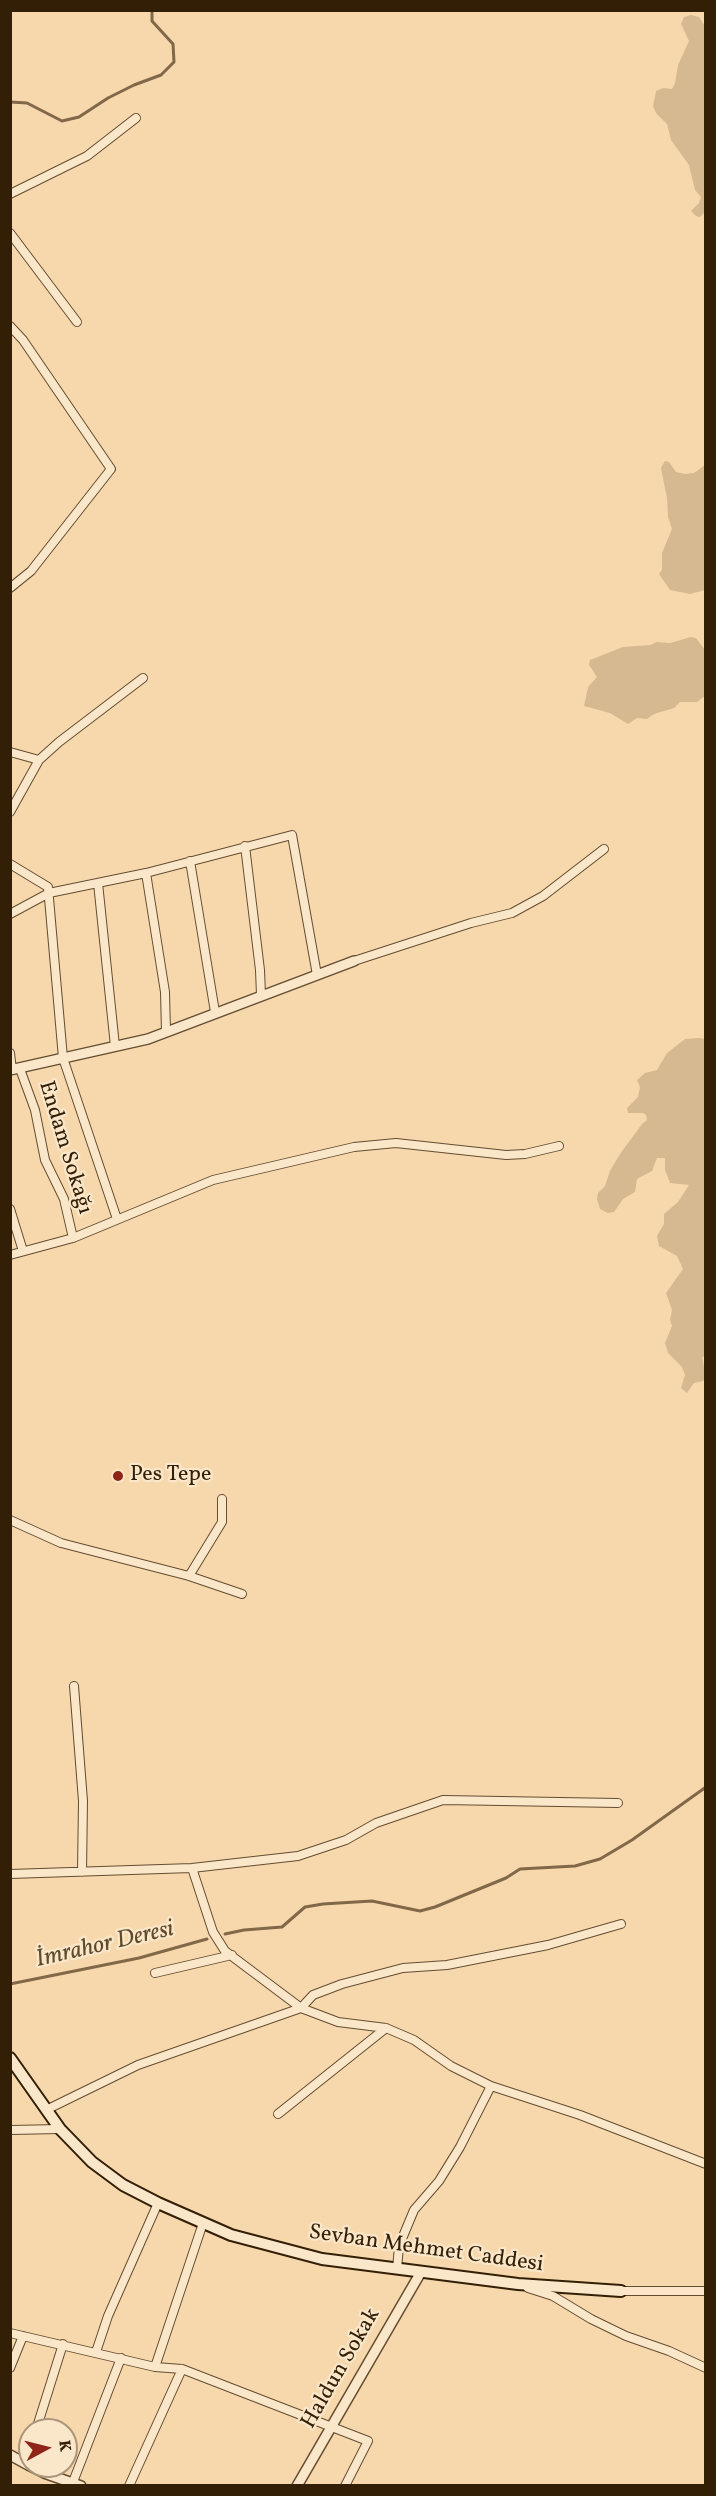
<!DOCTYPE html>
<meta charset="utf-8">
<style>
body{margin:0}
#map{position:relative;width:716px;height:2496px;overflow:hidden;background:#f7d8ac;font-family:Vollkorn,serif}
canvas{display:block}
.frame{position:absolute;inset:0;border:12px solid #331f06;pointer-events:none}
.north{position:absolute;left:18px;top:2418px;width:60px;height:60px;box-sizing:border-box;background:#fae6c9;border:2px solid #aa967b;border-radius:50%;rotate:83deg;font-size:16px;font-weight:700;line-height:24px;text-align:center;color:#331f06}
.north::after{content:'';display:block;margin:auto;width:21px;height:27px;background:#8f2418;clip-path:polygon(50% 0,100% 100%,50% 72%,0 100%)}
</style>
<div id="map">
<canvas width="716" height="2496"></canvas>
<div class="frame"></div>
<div class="north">K</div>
</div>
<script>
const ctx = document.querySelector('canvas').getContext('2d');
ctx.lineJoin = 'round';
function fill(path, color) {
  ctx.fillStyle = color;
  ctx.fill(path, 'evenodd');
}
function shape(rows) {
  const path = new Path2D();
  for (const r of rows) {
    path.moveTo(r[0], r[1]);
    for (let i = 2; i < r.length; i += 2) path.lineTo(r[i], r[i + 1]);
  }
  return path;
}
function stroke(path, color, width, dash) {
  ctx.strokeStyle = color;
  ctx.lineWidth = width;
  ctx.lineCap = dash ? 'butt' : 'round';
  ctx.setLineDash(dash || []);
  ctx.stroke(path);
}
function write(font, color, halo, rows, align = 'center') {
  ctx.font = font + ' Vollkorn,serif';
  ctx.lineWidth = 4.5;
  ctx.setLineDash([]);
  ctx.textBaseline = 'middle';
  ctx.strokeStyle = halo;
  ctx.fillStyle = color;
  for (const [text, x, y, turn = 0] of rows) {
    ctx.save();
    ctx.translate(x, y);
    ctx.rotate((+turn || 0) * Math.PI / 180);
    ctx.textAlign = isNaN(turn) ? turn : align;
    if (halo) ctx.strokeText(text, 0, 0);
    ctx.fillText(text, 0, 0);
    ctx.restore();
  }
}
fill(shape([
 [691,15,699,17,706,28,706,211,700,217,696,216,691,211,699,203,701,197,695,190,689,165,671,140,667,124,656,113,653,106,656,91,663,88,672,89,675,83,678,65,689,41,681,24,684,17],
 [665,461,669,462,676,472,685,474,694,473,705,465,705,590,690,594,670,590,659,574,662,570,662,553,672,529,668,517,667,498,661,468],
 [691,637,696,638,705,650,705,696,697,702,680,702,674,708,654,714,647,719,637,718,628,724,610,713,584,706,588,687,597,677,589,665,590,660,623,647,650,645,657,642,670,643],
 [699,1038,706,1039,706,1356,702,1357,706,1377,703,1381,694,1383,687,1393,681,1388,685,1375,682,1367,668,1353,665,1343,672,1326,670,1320,672,1310,666,1293,683,1269,677,1256,659,1246,657,1236,664,1224,664,1214,678,1202,689,1185,670,1183,665,1170,665,1158,657,1158,652,1171,637,1179,635,1192,623,1199,614,1212,608,1213,600,1209,597,1199,598,1193,605,1186,610,1171,620,1154,642,1124,647,1120,646,1115,643,1113,628,1113,627,1108,638,1097,640,1087,637,1080,645,1073,657,1070,667,1053,685,1039]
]), '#d6b990');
stroke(shape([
 [10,102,27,103,62,121,79,117,108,98,134,85,161,75,174,62,173,44,152,21,152,10],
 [225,1934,244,1930,282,1927,305,1907,323,1904,372,1901,420,1911,435,1907,506,1878,520,1869,575,1866,600,1859,632,1840,706,1787],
 [10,1984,139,1958,207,1939]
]), '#806848', 3);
const minor = shape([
 [10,194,87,156,136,118],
 [10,233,77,322],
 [10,326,23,340,111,469,31,571,10,588],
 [10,752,39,760],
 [10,812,39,760,59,742,143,678],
 [245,846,260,970,261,995],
 [190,861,215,1012],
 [10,864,48,887,63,1058,117,1219],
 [146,873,165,992,166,1032],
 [98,883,115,1046],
 [10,914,49,893,146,873,292,835,317,975],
 [354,961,471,923,512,913,543,896,604,849],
 [10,1053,12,1070],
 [20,1069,35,1110,45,1160,64,1199,73,1238],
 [10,1209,23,1251],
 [10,1255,73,1238,213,1180,354,1147,396,1143,506,1155,525,1154,559,1146],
 [10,1520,61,1543,189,1576,242,1594],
 [189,1576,222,1522,222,1499],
 [74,1686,83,1801,82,1872],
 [192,1868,213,1932,225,1951,301,2008,338,2022,386,2028,414,2040,451,2066,491,2086,580,2115,706,2164],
 [10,1874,192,1868,298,1856,346,1840,376,1823,443,1800,618,1803],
 [155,1973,232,1955],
 [48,2109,138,2065,301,2008,313,1995,342,1984,403,1968,447,1965,548,1945,621,1924],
 [278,2114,386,2028],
 [10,2130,60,2129],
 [397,2269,399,2246,414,2210,439,2181,460,2147,491,2086],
 [528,2288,553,2296,591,2319,626,2336,669,2351,706,2368],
 [621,2291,706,2291],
 [10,2333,155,2367,182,2369,368,2441,345,2486],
 [96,2352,108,2316,158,2203],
 [155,2367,203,2223],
 [10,2368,23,2336],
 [36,2430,63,2344],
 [25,2463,30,2450],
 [73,2482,121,2358],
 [129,2486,182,2369]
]);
const tertiary = shape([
 [10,1070,148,1039,354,961],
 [10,2455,30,2466],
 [30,2466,44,2473,81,2486],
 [297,2486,421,2272]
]);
const secondary = shape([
 [10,2058,60,2129,92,2162,123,2185,158,2203,231,2235,322,2259,518,2284,621,2291]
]);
stroke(minor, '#644d30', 10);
stroke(tertiary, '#644d30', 12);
stroke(secondary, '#331f06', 14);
stroke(minor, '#fae6c9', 8);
stroke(tertiary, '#fae6c9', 9);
stroke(secondary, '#fae6c9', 10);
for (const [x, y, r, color] of [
 [118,1476,6,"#8f2418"]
]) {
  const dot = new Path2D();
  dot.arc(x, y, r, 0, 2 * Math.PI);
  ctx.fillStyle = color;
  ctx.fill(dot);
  stroke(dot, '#fae6c9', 2);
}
write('22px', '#331f06', '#fae6c9', [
 ["Endam Sokağı",64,1148,73],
 ["Sevban Mehmet Caddesi",426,2250,8],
 ["Haldun Sokak",342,2369,-60]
]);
write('22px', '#331f06', '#fae6c9', [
 ["Pes Tepe",130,1476]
], 'left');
write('italic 24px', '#604a2c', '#fae6c9', [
 ["İmrahor Deresi",105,1946,-13]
]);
</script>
